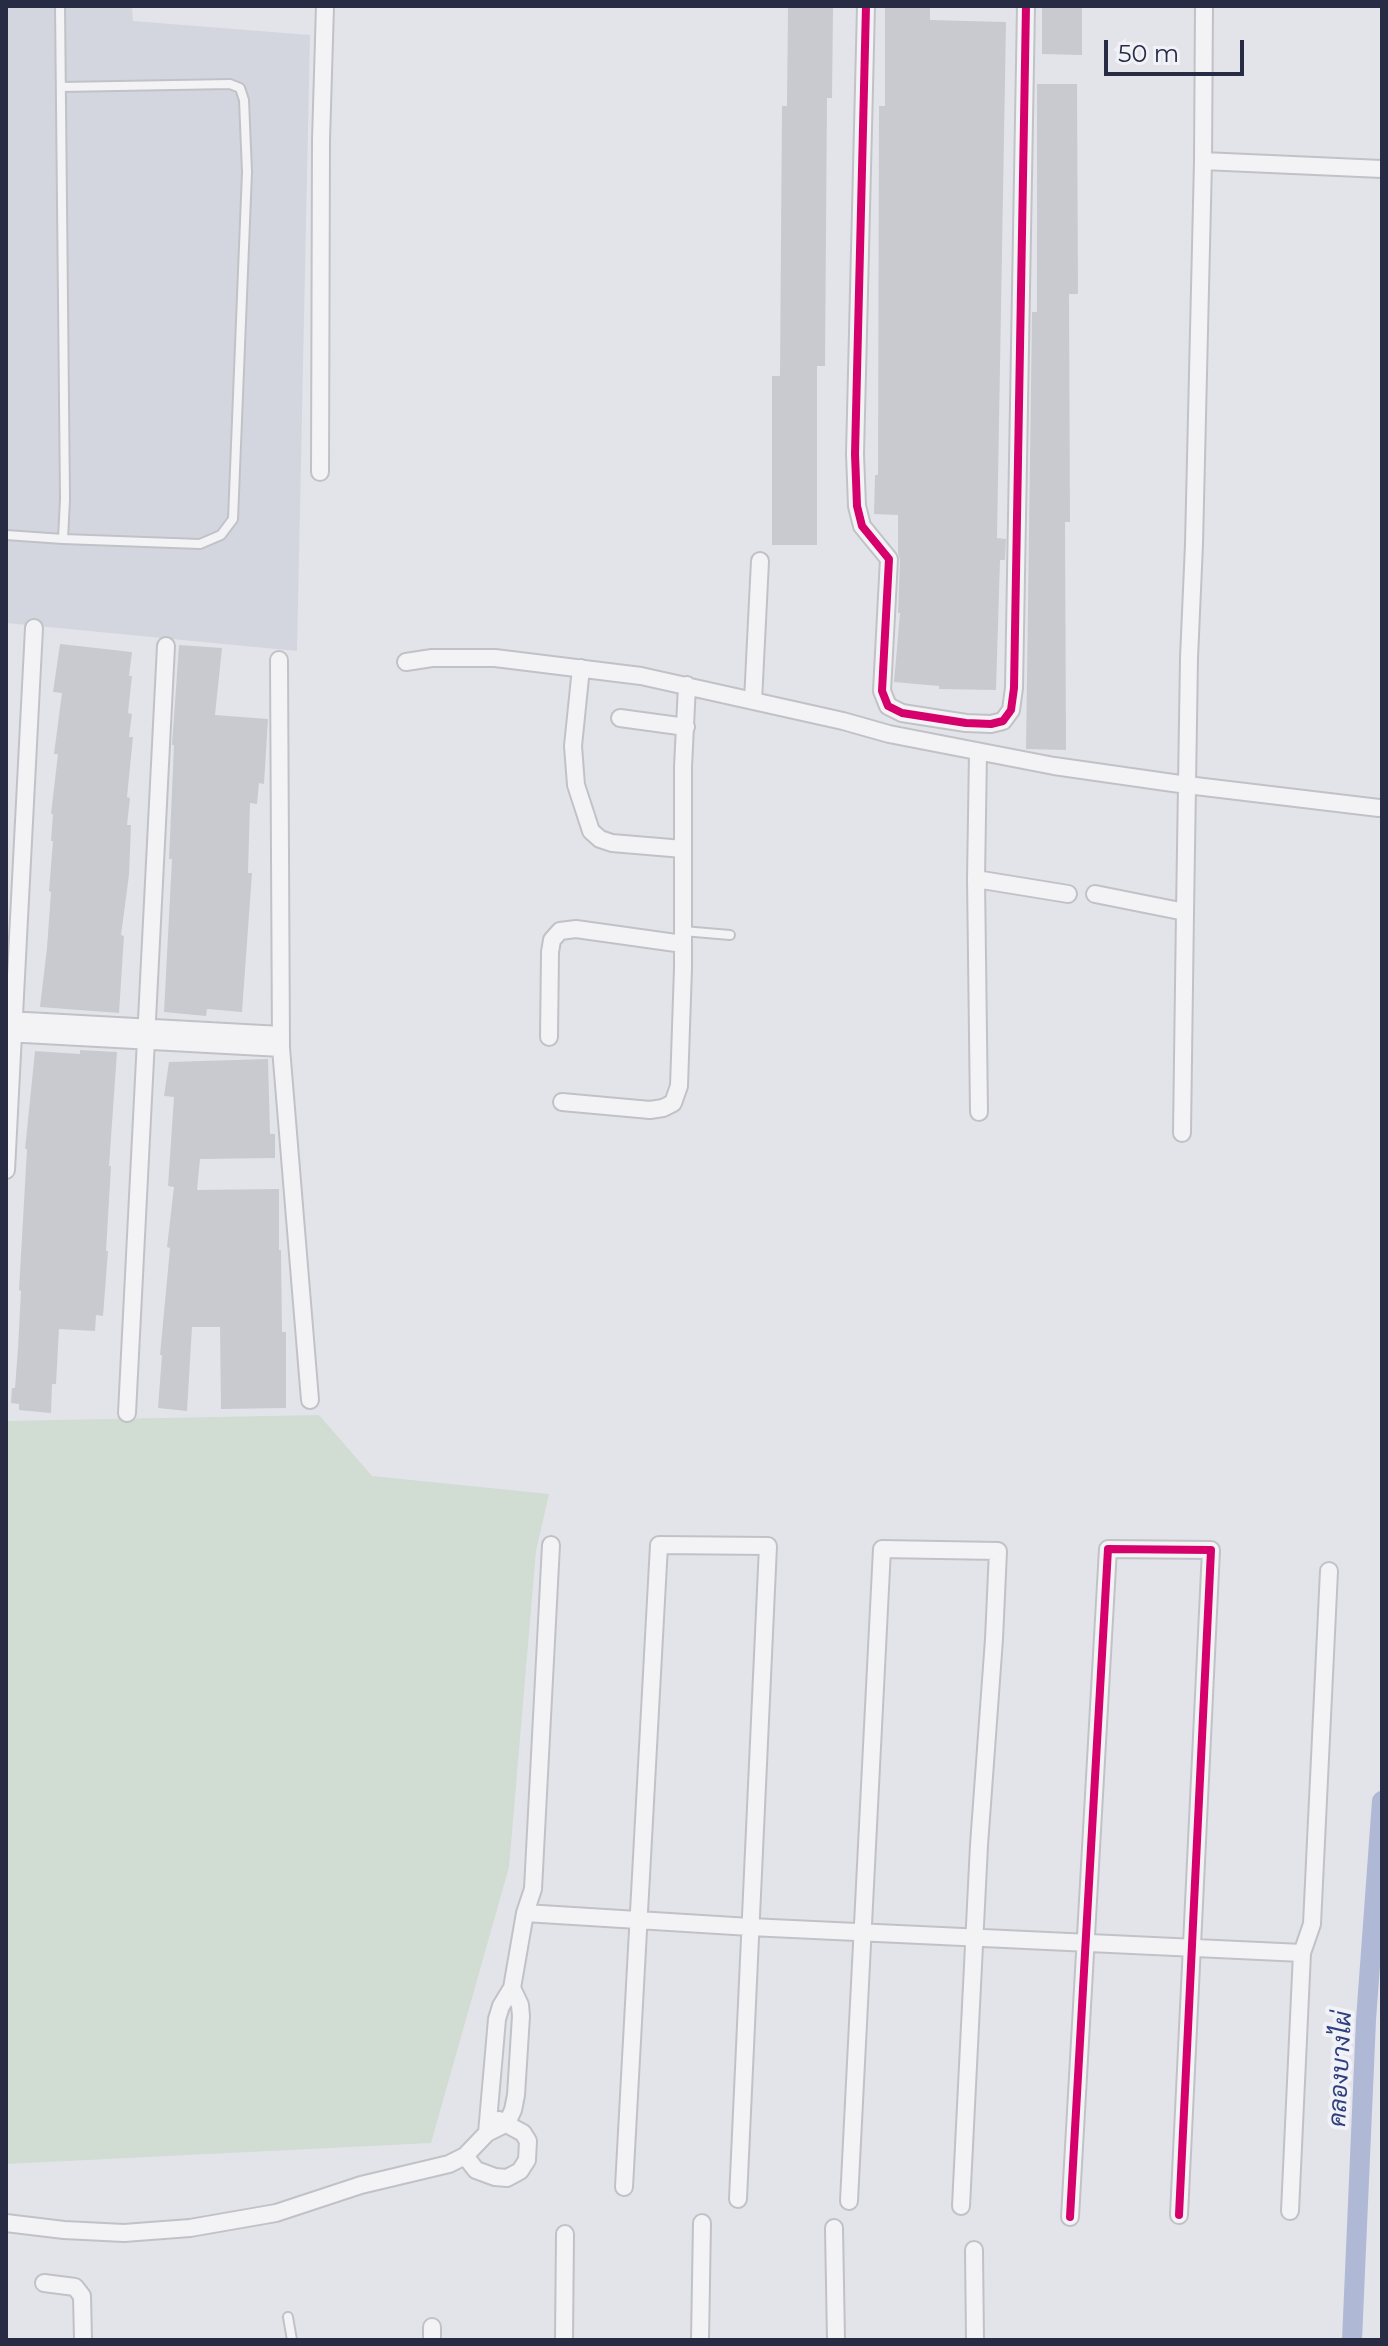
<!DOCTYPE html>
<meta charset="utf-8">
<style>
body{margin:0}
#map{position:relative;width:1388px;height:2346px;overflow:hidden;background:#e3e4e9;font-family:Montserrat,sans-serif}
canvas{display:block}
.frame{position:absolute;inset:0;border:8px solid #272b44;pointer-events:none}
.scale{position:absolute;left:1104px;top:40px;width:140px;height:36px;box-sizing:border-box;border:4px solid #272b44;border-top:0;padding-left:10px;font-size:24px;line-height:28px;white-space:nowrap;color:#272b44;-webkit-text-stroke:6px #f1f2f8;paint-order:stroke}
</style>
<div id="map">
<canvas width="1388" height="2346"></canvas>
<div class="frame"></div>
<div class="scale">50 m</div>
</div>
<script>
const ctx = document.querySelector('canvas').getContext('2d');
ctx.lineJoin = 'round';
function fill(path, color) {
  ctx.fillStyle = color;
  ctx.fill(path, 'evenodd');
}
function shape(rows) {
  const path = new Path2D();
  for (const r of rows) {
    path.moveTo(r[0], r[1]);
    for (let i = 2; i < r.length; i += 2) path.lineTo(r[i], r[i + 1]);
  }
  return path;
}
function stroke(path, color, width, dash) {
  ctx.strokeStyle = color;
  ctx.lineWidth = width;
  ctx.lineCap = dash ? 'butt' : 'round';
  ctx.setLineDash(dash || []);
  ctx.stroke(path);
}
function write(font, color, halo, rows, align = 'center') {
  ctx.font = font + ' Montserrat,Sarabun,sans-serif';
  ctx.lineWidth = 8;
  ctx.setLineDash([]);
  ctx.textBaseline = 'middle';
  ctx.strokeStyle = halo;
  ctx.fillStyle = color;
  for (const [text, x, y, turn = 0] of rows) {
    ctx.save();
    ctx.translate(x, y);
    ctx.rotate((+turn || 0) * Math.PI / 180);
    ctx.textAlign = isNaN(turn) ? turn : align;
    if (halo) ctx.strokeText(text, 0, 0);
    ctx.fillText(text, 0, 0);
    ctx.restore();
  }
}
fill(shape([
 [6,6,132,6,133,21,310,35,297,651,6,623]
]), '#d4d6df');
fill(shape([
 [319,1415,372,1476,549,1494,536,1551,509,1867,431,2143,6,2164,6,1421]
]), '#d1dcd3');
stroke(shape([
 [1352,2340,1366,2020,1382,1801]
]), '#afb9d6', 20);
fill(shape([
 [788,6,833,6,832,98,827,98,825,366,817,366,817,545,772,545,772,376,780,376,782,106,787,106],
 [885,6,930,6,930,20,1006,22,997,538,1006,539,1005,560,1000,560,996,690,939,689,939,686,894,682,900,613,898,613,900,560,898,552,898,515,874,514,875,475,878,475,879,106,885,106],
 [1042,7,1082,7,1082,55,1042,54],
 [1037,84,1077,84,1078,294,1069,294,1070,522,1065,522,1066,750,1026,749,1032,312,1037,312],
 [60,644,132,652,129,676,132,676,128,713,132,714,129,737,133,737,127,797,130,798,127,825,131,825,129,875,121,935,124,936,119,1013,40,1007,47,948,51,892,49,891,53,841,51,841,53,814,51,814,58,754,54,754,62,693,53,692],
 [179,645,222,648,215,715,268,719,264,784,259,783,257,804,250,803,248,873,252,873,242,1012,207,1009,206,1016,164,1012,172,859,169,859,174,745,172,745],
 [80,1050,117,1052,109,1166,111,1166,106,1251,108,1251,103,1316,96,1315,95,1331,59,1329,56,1384,52,1384,51,1413,19,1410,19,1404,11,1403,12,1388,15,1388,18,1348,21,1291,19,1290,27,1149,25,1149,35,1051,80,1054],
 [268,1059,270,1134,275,1134,275,1158,200,1159,197,1190,279,1189,279,1250,281,1250,282,1332,286,1332,286,1408,221,1409,220,1327,192,1327,187,1411,158,1408,162,1355,160,1355,170,1248,167,1247,174,1187,168,1186,174,1097,164,1096,169,1062]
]), '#c9cacf');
const lane = shape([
 [61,87,230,84,240,88,244,100,247,172,233,519,221,535,200,544,63,539],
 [6,535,63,539,65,499,60,6],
 [683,931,730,935],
 [288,2317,292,2340]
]);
const street = shape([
 [866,6,855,454,857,506,862,526,889,559,882,691,888,706,902,713,966,723,991,724,1003,721,1011,710,1014,688,1026,6],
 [1203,161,1382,169],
 [320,472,321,140,325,6],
 [279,660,281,1048,310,1400],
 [406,662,432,658,495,658,641,676,843,721,889,734,1054,766,1187,785,1379,808],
 [581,668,573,746,576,785,591,831,600,839,612,843,683,849],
 [753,701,760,561],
 [620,718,686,727],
 [978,752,976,879,979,1112],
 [976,879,1068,894],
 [1095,894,1185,912,1189,658,1194,544,1203,161,1204,6],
 [8,1020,281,1035],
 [6,1033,281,1048],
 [549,1037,550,952,552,940,560,931,576,929,683,944],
 [562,1102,650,1110,663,1108,673,1103,679,1086,683,968,683,767,687,685],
 [1182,1133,1185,912],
 [6,1170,34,628],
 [127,1413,166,646],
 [525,1913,533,1889,551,1545],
 [512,1988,525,1913,750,1927,1302,1953,1312,1924,1329,1571],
 [465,2156,476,2170,495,2177,507,2178,520,2171,527,2160,528,2141,523,2133,499,2120],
 [624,2187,659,1545,768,1546,738,2199],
 [849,2201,882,1549,998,1551,994,1639,979,1845,961,2206],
 [1290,2211,1302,1953],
 [1070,2217,1108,1549,1211,1550,1179,2215],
 [6,2223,64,2230,124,2233,190,2228,276,2213,361,2185,449,2164,465,2156,487,2133,507,2123,513,2110,516,2095,521,2016,520,2005,512,1988,501,2006,497,2019,487,2133],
 [834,2228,836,2340],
 [974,2250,975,2340],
 [44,2283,75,2287,82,2296,83,2340],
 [432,2340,432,2327],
 [564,2340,565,2234],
 [700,2340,702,2223]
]);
stroke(lane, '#c1c2c7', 12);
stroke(street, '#c1c2c7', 20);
stroke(lane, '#f3f3f5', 8);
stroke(street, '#f3f3f5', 16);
stroke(shape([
 [866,6,855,454,857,506,862,526,889,559,882,691,888,706,902,713,966,723,991,724,1003,721,1011,710,1014,688,1026,6],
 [1070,2217,1108,1549,1211,1550,1179,2215]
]), '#d6006c', 8);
write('italic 24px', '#2e3f7c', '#f1f2f8', [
 ["คลองบางไผ่",1341,2069,-87]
]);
</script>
